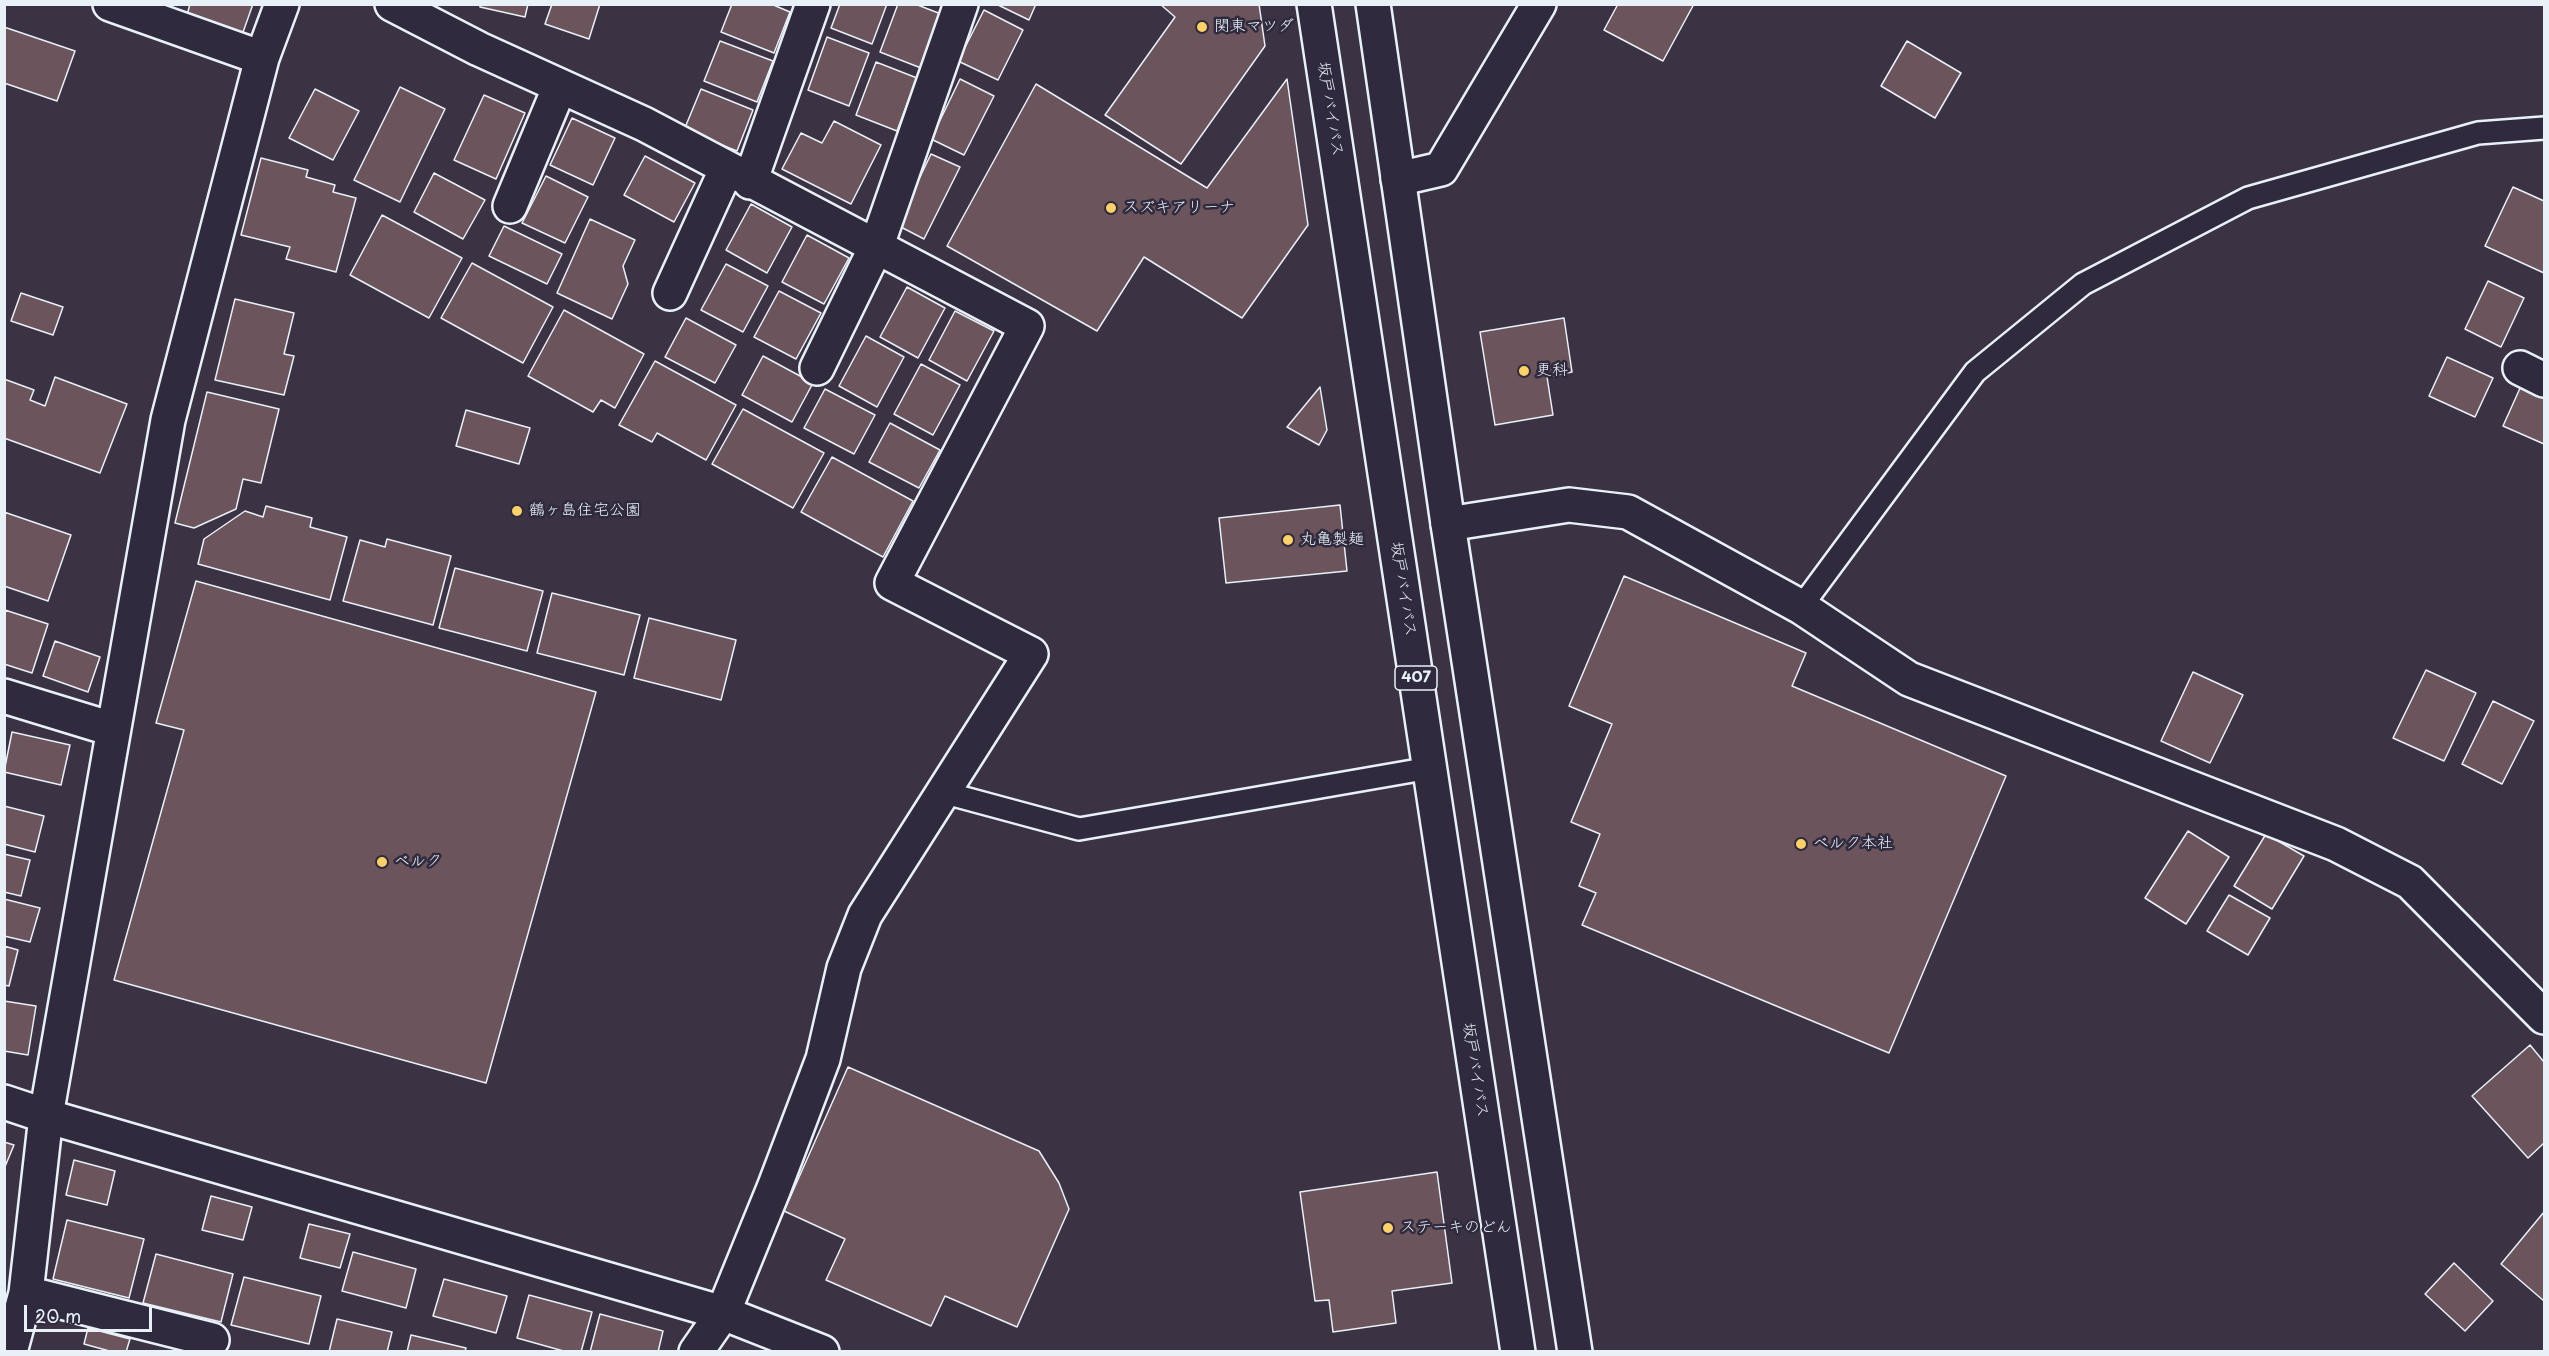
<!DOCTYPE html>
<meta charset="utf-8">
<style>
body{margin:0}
#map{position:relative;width:2549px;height:1356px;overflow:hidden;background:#3b3243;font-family:"Playpen Sans",sans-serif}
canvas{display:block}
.frame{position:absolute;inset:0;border:6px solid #e8f1f8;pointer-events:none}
.scale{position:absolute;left:24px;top:1305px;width:128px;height:27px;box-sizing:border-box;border:3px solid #e8f1f8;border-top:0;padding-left:8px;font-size:18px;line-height:21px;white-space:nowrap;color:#e8f1f8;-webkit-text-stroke:4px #2f2a3d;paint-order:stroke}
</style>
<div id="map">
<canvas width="2549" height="1356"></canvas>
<div class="frame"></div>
<div class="scale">20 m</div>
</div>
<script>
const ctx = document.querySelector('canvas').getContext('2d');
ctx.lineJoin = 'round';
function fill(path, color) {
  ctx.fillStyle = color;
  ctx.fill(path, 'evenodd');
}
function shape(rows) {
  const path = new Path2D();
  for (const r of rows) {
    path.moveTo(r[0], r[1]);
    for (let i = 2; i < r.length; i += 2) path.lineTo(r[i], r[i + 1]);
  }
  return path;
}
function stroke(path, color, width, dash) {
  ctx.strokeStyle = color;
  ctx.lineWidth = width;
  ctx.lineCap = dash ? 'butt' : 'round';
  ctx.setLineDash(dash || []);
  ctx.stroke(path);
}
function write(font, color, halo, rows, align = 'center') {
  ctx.font = font + ' "Playpen Sans","Klee One",sans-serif';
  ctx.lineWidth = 5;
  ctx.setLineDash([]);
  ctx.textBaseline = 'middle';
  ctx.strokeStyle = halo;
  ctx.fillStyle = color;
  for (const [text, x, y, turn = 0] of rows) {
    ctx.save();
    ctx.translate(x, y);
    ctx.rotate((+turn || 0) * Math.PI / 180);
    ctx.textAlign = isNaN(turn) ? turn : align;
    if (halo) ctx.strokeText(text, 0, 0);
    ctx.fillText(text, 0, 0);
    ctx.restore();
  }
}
const building = shape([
 [190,4,253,4,242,35,187,15,190,4],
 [480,4,528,4,525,17,480,7,480,4],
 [552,4,600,4,589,39,545,24,552,4],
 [732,4,771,4,790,12,774,53,721,32,732,4],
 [840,4,887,4,872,44,831,28,840,4],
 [898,4,915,4,941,14,921,68,880,52,898,4],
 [996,4,1036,4,1029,20,996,4],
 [1160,4,1259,4,1265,46,1181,164,1105,115,1175,17,1160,4],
 [1618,4,1694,4,1663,61,1604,30,1618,4],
 [984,10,1023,30,998,80,958,61,984,10],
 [4,27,75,51,57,101,4,83,4,27],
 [827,37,869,53,849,106,808,90,827,37],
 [720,41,773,61,757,102,704,81,720,41],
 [1907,41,1961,73,1935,118,1881,86,1907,41],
 [876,62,917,78,897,131,856,115,876,62],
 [960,79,994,96,964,155,931,139,960,79],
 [1287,79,1308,225,1242,318,1144,257,1097,331,947,246,1036,84,1207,188,1287,79],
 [400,87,445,109,400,202,354,180,400,87],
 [315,89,359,111,333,160,289,138,315,89],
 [701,89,753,110,737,151,684,130,701,89],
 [484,95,525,113,496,179,454,160,484,95],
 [572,118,615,138,593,185,550,165,572,118],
 [834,121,881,145,851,204,782,169,801,133,822,143,834,121],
 [931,154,960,167,924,239,897,225,931,154],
 [645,156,695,183,674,222,624,195,645,156],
 [261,158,308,170,306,177,335,185,333,192,356,198,336,272,286,259,290,247,241,235,261,158],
 [434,173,485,200,463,239,414,212,434,173],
 [546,176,588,197,565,243,522,223,546,176],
 [2513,187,2544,201,2544,273,2485,246,2513,187],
 [751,204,792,227,767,273,726,250,751,204],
 [382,215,462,258,429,318,350,275,382,215],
 [590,219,635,240,623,266,628,284,612,319,557,293,590,219],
 [504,226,562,254,547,284,489,256,504,226],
 [807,235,849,258,824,304,782,282,807,235],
 [472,263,553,307,523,363,441,318,472,263],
 [726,264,768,286,743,332,701,310,726,264],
 [2488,281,2524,298,2501,347,2465,329,2488,281],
 [907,287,945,308,918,358,880,337,907,287],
 [779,291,821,313,796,359,754,337,779,291],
 [21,293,63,307,53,335,11,321,21,293],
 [235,299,294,313,284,354,294,356,284,395,215,380,235,299],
 [564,310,644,354,615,408,601,400,593,412,528,376,564,310],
 [955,311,994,331,967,381,929,360,955,311],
 [686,318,736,345,715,383,665,357,686,318],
 [1564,318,1572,372,1547,377,1553,415,1495,425,1480,332,1564,318],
 [866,336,904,357,877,407,839,386,866,336],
 [763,356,813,383,792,422,742,395,763,356],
 [2447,357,2493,378,2475,417,2429,396,2447,357],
 [655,361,736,405,706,460,657,433,652,442,619,425,655,361],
 [921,364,960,385,933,435,894,414,921,364],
 [55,377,127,404,100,473,4,438,4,379,34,390,30,400,45,406,55,377],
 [2521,386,2544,398,2544,444,2503,426,2521,386],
 [1320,387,1327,430,1319,445,1287,427,1320,387],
 [825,389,875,415,854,454,804,428,825,389],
 [207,392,279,409,261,483,243,479,236,509,194,528,175,523,207,392],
 [743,409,824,453,793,508,712,464,743,409],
 [466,410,530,428,519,464,456,446,466,410],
 [890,423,940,450,919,488,869,462,890,423],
 [832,457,913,501,883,557,801,512,832,457],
 [1340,505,1347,571,1226,583,1219,518,1340,505],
 [266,506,312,518,310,527,347,537,330,600,198,564,204,539,245,511,263,517,266,506],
 [4,512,71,535,48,601,4,586,4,512],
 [387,539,451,556,433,625,343,601,360,540,385,547,387,539],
 [455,568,543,591,527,651,439,628,455,568],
 [1624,576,1806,653,1792,686,2006,776,1889,1053,1582,925,1596,893,1579,886,1600,834,1571,822,1612,724,1569,706,1624,576],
 [196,581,596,692,486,1083,114,980,184,730,156,723,196,581],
 [552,593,640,615,624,675,537,653,552,593],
 [5,610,48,624,32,673,4,664,5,610],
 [649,618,736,640,721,700,634,678,649,618],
 [55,641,100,657,88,692,43,676,55,641],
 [2426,670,2476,693,2444,761,2393,738,2426,670],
 [2193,672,2243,695,2210,763,2161,741,2193,672],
 [2493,701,2534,721,2502,784,2462,764,2493,701],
 [12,732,70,745,61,785,4,772,12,732],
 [4,806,44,816,35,852,4,844,4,806],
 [2188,831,2229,857,2186,924,2145,898,2188,831],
 [2266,834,2304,856,2272,909,2234,886,2266,834],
 [4,854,30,860,21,896,4,892,4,854],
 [2229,895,2270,918,2248,955,2207,931,2229,895],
 [4,899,40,908,30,942,4,936,4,899],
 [4,946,18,950,9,986,4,985,4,946],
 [4,1001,36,1006,28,1055,4,1051,4,1001],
 [2530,1045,2544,1062,2544,1143,2528,1158,2472,1096,2530,1045],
 [848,1067,1039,1151,1059,1183,1069,1209,1017,1327,945,1296,931,1326,826,1280,845,1239,784,1211,848,1067],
 [4,1142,14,1145,4,1169,4,1142],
 [74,1160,115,1171,107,1205,66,1195,74,1160],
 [1437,1172,1452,1283,1392,1291,1396,1323,1333,1332,1329,1300,1315,1301,1300,1192,1437,1172],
 [211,1196,252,1207,243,1240,202,1230,211,1196],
 [2544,1212,2544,1301,2501,1264,2544,1212],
 [67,1220,144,1239,129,1298,53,1279,67,1220],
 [309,1224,350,1234,340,1268,300,1258,309,1224],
 [353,1252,416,1269,406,1308,342,1291,353,1252],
 [156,1254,233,1274,221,1322,143,1303,156,1254],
 [2454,1263,2493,1301,2465,1331,2425,1294,2454,1263],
 [244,1277,321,1296,309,1344,231,1325,244,1277],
 [444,1279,507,1296,496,1333,433,1316,444,1279],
 [529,1295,592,1312,581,1352,567,1352,517,1338,529,1295],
 [600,1314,663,1331,658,1352,590,1352,600,1314],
 [337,1319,392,1332,387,1352,329,1352,337,1319],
 [88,1328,130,1339,126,1352,113,1352,84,1344,88,1328],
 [411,1335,466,1348,465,1352,407,1352,411,1335]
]);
fill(building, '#6b545b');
stroke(building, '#e8f1f8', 1.5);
const service = shape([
 [1801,607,1975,372,2083,284,2248,198,2478,133,2544,128],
 [942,792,1079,829,1430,768]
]);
const minor = shape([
 [110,4,262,58],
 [392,4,479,49,644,124,1027,326,892,583,1031,654,865,915,844,968,823,1059,774,1188,723,1313,696,1352],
 [1398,179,1441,169,1539,4],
 [750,182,813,4],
 [510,206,560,86],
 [670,293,726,170],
 [817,368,877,245,961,4],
 [2520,368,2544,380],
 [1448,524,1569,505,1628,512,1801,607,1909,679,2336,844,2410,882,2544,1017],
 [4,696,112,729],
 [26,1293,212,1340],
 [10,1352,26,1293,46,1116,168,420,262,58,282,4]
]);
const tertiary = shape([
 [4,1102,46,1116,723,1313,822,1352]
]);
const trunk = shape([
 [1314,4,1518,1352],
 [1373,4,1448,524,1575,1352]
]);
stroke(service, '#e8f1f8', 26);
stroke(minor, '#e8f1f8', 38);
stroke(tertiary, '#e8f1f8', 38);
stroke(trunk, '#e8f1f8', 38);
stroke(service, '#2f2a3d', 21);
stroke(minor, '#2f2a3d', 33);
stroke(tertiary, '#2f2a3d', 33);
stroke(trunk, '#2f2a3d', 33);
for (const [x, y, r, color] of [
 [1202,27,6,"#ffd166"],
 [1111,208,6,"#ffd166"],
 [1524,371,6,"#ffd166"],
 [517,511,6,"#ffd166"],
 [1288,540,6,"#ffd166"],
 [1801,844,6,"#ffd166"],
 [382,862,6,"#ffd166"],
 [1388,1228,6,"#ffd166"]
]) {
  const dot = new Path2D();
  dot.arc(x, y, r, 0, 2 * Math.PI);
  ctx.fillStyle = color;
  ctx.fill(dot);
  stroke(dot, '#2f2a3d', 2);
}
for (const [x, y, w] of [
 [1416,678,42]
]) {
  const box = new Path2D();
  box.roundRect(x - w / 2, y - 12, w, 24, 4.5);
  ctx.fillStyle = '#2f2a3d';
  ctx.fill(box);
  stroke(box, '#e8f1f8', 1.5);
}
write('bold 15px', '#e8f1f8', null, [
 ["407",1416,678]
]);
write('16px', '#e8f1f8', '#2f2a3d', [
 ["関東マツダ",1214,27],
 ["スズキアリーナ",1123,208],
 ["更科",1536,371],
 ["鶴ヶ島住宅公園",529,511],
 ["丸亀製麺",1300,540],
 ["ベルク本社",1813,844],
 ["ベルク",394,862],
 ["ステーキのどん",1400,1228]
], 'left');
write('16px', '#e8f1f8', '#2f2a3d', [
 ["坂戸バイパス",1330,109,81],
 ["坂戸バイパス",1403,589,81],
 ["坂戸バイパス",1475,1070,81]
]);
</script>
